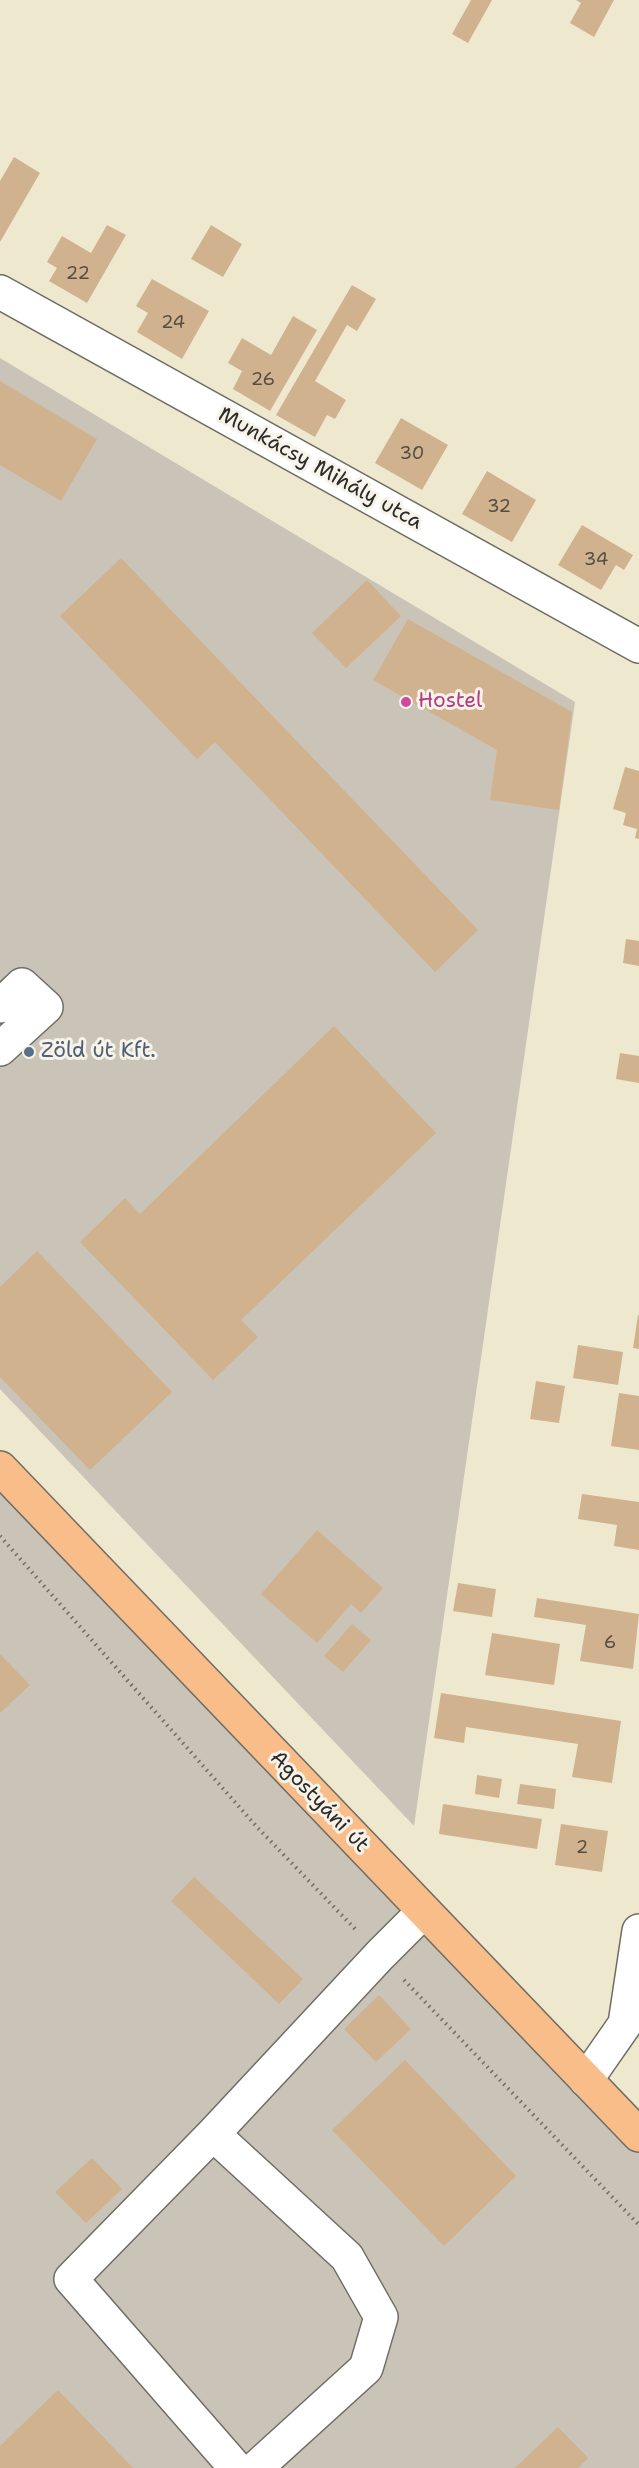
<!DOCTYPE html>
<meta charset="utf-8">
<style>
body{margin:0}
canvas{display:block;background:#eee8cf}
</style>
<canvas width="639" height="2468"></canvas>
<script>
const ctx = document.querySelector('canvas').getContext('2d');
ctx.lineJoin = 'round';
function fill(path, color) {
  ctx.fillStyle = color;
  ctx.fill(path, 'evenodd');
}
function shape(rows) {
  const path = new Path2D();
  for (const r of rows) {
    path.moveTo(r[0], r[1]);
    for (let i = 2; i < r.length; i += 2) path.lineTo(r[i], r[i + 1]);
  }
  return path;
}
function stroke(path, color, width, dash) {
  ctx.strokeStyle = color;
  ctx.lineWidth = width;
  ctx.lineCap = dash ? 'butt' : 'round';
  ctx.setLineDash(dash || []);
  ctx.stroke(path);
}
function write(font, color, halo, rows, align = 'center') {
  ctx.font = font + ' "Shantell Sans",sans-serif';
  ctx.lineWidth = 6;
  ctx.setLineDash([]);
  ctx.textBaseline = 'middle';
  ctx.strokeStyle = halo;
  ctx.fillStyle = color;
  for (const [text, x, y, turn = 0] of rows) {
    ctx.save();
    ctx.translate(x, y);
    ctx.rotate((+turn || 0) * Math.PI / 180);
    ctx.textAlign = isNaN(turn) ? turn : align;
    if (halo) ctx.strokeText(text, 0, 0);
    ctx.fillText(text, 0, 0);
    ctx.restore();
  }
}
fill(shape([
 [0,358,575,702,414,1826,0,1389],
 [0,1468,639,2135,639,2468,0,2468]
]), '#cac3b8');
fill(shape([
 [471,0,492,0,468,43,452,34],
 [576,0,614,0,594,37,570,23,581,3],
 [14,157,40,173,0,242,0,181],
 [107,225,126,235,87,303,49,281,57,268,47,262,62,236,91,253],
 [211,225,242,244,223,277,191,259],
 [152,279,209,311,182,359,137,332,148,313,136,306],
 [352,285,376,299,357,331,347,325,315,381,346,400,335,419,327,415,315,437,276,415],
 [293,316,317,330,270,411,233,389,242,371,228,363,242,338,271,355],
 [0,381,97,439,61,501,0,465],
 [401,418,448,445,422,490,375,463],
 [487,471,536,500,512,542,462,514],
 [582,525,633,555,624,570,616,565,601,590,558,565],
 [121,558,478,930,435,972,215,742,197,759,60,616],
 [367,580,401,616,346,668,312,633],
 [408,619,572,712,559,810,490,800,497,750,373,680],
 [625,767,639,771,639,839,635,838,637,829,623,825,626,813,613,809],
 [626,939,639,941,639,966,623,963],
 [334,1026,436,1133,241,1320,258,1337,213,1380,80,1242,125,1198,140,1214],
 [620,1053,639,1056,639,1083,616,1079],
 [37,1251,172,1392,90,1470,0,1377,0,1287],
 [638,1315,639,1315,639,1349,633,1348],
 [578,1345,623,1352,618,1385,573,1378],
 [536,1381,565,1386,559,1423,530,1419],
 [619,1393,639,1396,639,1450,611,1446],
 [582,1494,639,1502,639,1550,614,1546,617,1525,578,1519],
 [317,1530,383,1588,361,1613,351,1604,317,1643,261,1594],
 [458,1583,496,1589,492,1617,453,1611],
 [537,1598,639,1614,633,1669,580,1661,586,1625,534,1617],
 [352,1624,371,1640,343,1672,324,1656],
 [492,1633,560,1644,554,1685,485,1675],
 [0,1654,30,1685,0,1713],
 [441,1693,621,1721,612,1783,572,1777,578,1744,466,1727,464,1743,434,1738],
 [477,1775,502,1779,499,1798,475,1794],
 [520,1784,556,1789,554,1809,517,1804],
 [443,1804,542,1819,537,1849,439,1834],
 [561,1824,608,1831,602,1872,555,1865],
 [194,1877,303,1979,279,2004,171,1901],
 [379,1995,411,2029,376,2062,344,2029],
 [405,2060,516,2176,444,2246,332,2130],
 [92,2158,122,2189,86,2223,55,2192],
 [58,2390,133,2468,0,2468,0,2446],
 [558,2427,588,2458,578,2468,515,2468]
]), '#d1b28e');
const minor = shape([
 [0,292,639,646],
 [0,1006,22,985,46,1007,0,1049],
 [586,2080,625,2024,639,1931],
 [213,2134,347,2257,381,2317,366,2368,256,2468],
 [236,2468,71,2279,213,2134,380,1955,424,1911]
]);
const major = shape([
 [0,1468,639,2135]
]);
stroke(minor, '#6f6d64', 36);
stroke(major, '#6f6d64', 36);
stroke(shape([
 [0,1536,256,1826,358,1932],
 [404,1980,639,2225]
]), '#6f6d64', 4, [1.5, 4.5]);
stroke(minor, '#fff', 33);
stroke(major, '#f8bd89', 33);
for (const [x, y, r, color] of [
 [406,702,6,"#d1479c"],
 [29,1052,6,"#5c6f8a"]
]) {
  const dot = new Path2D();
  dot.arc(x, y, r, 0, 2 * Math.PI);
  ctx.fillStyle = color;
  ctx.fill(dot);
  stroke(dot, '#f7f3e8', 2);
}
write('18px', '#544d44', null, [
 ["22",78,274],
 ["24",173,323],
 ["26",263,380],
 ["30",412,454],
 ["32",499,507],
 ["34",596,560],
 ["6",610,1643],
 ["2",582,1848]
]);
write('21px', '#2b2b2b', '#f7f3e8', [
 ["Munkácsy Mihály utca",320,469,29],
 ["Agostyáni út",319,1802,46]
]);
write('21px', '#b23c85', '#f7f3e8', [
 ["Hostel",418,702]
], 'left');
write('21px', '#4e5e75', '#f7f3e8', [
 ["Zöld út Kft.",41,1052]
], 'left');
</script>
